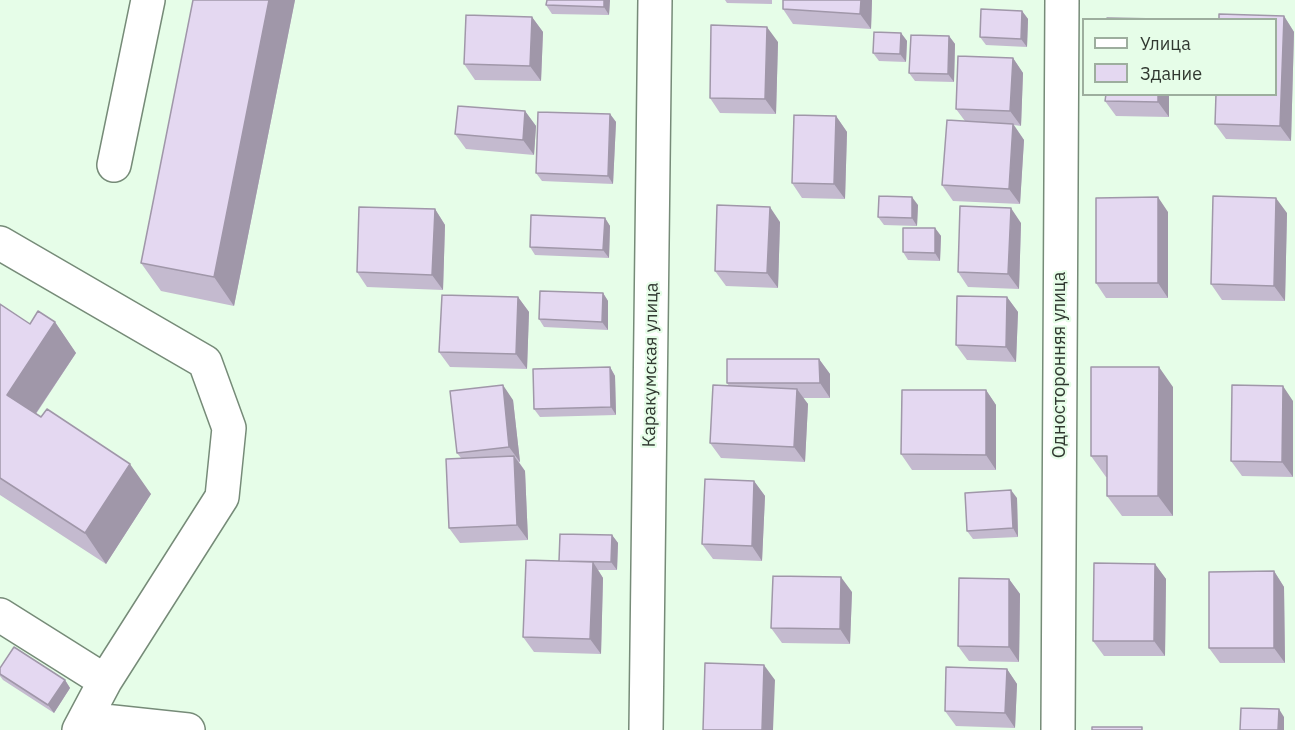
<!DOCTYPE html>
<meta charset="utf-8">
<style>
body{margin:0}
#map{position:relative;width:1295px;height:730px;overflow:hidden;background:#e6fde8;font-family:"IBM Plex Sans",sans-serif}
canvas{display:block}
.legend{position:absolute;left:1082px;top:18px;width:195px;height:78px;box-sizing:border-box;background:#e6fde8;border:2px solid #9dae9e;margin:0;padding:8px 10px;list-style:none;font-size:18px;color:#303830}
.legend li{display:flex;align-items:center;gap:12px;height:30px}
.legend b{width:30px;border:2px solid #9dae9e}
</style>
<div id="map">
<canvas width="1295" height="730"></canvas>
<ul class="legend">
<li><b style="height:8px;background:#fff"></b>Улица</li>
<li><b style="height:16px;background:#e4d8f1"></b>Здание</li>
</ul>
</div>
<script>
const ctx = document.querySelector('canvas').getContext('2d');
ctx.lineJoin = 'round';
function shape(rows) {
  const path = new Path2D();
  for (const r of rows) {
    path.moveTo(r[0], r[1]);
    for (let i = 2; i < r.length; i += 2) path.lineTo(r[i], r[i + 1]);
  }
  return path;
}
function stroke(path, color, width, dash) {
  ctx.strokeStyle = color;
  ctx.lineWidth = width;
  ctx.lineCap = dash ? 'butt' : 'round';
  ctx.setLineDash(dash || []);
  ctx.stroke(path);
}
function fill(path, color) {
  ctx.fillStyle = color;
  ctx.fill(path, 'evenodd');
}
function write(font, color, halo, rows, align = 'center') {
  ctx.font = font + ' "IBM Plex Sans",sans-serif';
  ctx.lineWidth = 4.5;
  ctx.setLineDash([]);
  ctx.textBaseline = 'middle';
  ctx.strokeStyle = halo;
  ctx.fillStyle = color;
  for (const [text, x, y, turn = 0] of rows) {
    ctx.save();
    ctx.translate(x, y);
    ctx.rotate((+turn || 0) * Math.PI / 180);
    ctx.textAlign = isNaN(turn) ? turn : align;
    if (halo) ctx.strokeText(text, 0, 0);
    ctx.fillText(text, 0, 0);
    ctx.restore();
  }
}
const minor = shape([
 [114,165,148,0],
 [0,243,205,362,229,428,222,497,105,681,79,730],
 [0,615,105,681],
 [85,719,188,730],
 [646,730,655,0],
 [1058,730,1062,0]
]);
stroke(minor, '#768b78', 36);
stroke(minor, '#fff', 33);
fill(shape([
 [193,0,295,0,234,306,161,291,141,263],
 [547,0,610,0,609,15,552,14,546,5],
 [725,0,772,0,772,4,727,3],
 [872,0,871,29,793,24,783,9],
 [1022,11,1028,19,1027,47,986,45,980,37],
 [1284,16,1294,32,1291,141,1226,139,1215,124],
 [532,17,543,32,541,81,475,80,464,64],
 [901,33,907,41,906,62,879,61,873,53],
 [949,36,955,44,954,82,915,81,909,73],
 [778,42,776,114,720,113,710,98],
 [1013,58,1023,73,1021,126,1014,125,1024,140,1020,204,953,201,942,185,965,121,956,109],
 [1106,94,1169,94,1169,117,1116,116,1105,101],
 [525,111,536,126,534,155,466,149,455,134],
 [610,114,616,122,613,184,542,181,536,173],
 [836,116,847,132,845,199,802,198,792,183],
 [918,205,917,226,884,225,878,217],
 [435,209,445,225,443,290,367,287,357,272],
 [1168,212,1168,298,1106,298,1096,283],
 [1287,213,1285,301,1222,300,1211,284],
 [605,218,610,226,609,258,535,255,530,247],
 [780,222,778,288,726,286,715,271],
 [1021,223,1019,289,968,287,958,272],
 [935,228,941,236,940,261,908,260,903,252],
 [603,293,608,301,608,330,544,327,539,319],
 [518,297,529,312,527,369,450,367,439,352],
 [1007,297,1018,312,1016,362,967,360,956,345],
 [0,304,30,324,55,322,76,353,36,414,151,494,106,564,0,495],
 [819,359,830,374,830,398,803,398,808,404,805,462,721,458,710,443,729,386,727,383],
 [610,367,615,376,616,415,540,417,534,409],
 [1173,387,1173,516,1122,516,1107,496,1107,477,1106,477,1091,456],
 [986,390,996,405,996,470,912,470,901,454],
 [513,400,520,462,519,462,525,471,528,540,460,543,449,528,461,458,457,453],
 [1293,401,1293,477,1242,476,1231,461],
 [754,481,765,496,762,561,713,559,702,544],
 [1017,498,1018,537,973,539,967,531],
 [612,535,618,543,617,570,598,570,603,578,601,654,534,652,523,637],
 [1155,564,1166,579,1165,656,1104,656,1093,641],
 [1274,571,1284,587,1285,663,1220,663,1209,648],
 [1009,579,1020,594,1019,662,969,661,958,646],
 [852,592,850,644,782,643,771,628],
 [0,668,65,680,70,688,54,713,3,680,0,676],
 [1007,669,1017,684,1015,728,956,726,945,711]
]), '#c4bacf');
fill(shape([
 [269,0,295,0,234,306,214,277],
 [604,0,610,0,609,15,604,7],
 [861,0,872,0,871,29,860,14],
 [1022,11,1028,19,1027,47,1021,39],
 [1284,16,1294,32,1291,141,1280,126],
 [532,17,543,32,541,81,530,66],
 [767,27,778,42,776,114,765,99],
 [901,33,907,41,906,62,900,54],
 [949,36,955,44,954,82,948,74],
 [1013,58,1023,73,1021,126,1010,111],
 [1158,94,1169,94,1169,117,1158,102],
 [525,111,536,126,534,155,523,140],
 [610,114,616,122,613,184,608,176],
 [836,116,847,132,845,199,834,184],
 [1013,124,1024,140,1020,204,1009,189],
 [912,197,918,205,917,226,912,218],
 [1158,197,1168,212,1168,298,1158,283],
 [1276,198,1287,213,1285,301,1274,286],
 [770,207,780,222,778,288,767,273],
 [1011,208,1021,223,1019,289,1008,274],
 [435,209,445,225,443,290,432,275],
 [605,218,610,226,609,258,603,250],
 [935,228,941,236,940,261,935,253],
 [603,293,608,301,608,330,602,322],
 [518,297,529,312,527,369,516,354],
 [1007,297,1018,312,1016,362,1006,347],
 [55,322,76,353,28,425,7,395],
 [819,359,830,374,830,398,820,383],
 [610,367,615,376,616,415,611,407],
 [1159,367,1173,387,1173,516,1158,496],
 [503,385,513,400,520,462,509,447],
 [1283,386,1293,401,1293,477,1282,462],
 [797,389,808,404,805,462,794,447],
 [986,390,996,405,996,470,986,455],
 [514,456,525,471,528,540,517,525],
 [130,464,151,494,106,564,85,533],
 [754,481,765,496,762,561,752,546],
 [1011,490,1017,498,1018,537,1013,528],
 [612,535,618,543,617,570,611,562],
 [593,562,603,578,601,654,590,639],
 [1155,564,1166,579,1165,656,1154,641],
 [1274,571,1284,587,1285,663,1274,648],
 [841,577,852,592,850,644,840,629],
 [1009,579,1020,594,1019,662,1009,647],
 [764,665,775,680,773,730,762,730],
 [1007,669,1017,684,1015,728,1005,713],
 [65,680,70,688,54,713,48,705],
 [1279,709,1284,717,1284,730,1278,730]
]), '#a097a9');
const building = shape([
 [193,0,269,0,214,277,141,263,193,0],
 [547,0,604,0,604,7,546,5,547,0],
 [783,0,861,0,860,14,783,9,783,0],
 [981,9,1022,11,1021,39,980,37,981,9],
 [1219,14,1284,16,1280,126,1215,124,1216,94,1275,94,1275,20,1219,20,1219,14],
 [466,15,532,17,530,66,464,64,466,15],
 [1107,18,1159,19,1107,20,1107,18],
 [711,25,767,27,765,99,710,98,711,25],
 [874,32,901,33,900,54,873,53,874,32],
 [911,35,949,36,948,74,909,73,911,35],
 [958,56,1013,58,1010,111,956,109,958,56],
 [1106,94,1158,94,1158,102,1105,101,1106,94],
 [458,106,525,111,523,140,455,134,458,106],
 [538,112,610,114,608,176,536,173,538,112],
 [794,115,836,116,834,184,792,183,794,115],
 [947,120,1013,124,1009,189,942,185,947,120],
 [879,196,912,197,912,218,878,217,879,196],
 [1213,196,1276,198,1274,286,1211,284,1213,196],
 [1158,197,1158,283,1096,283,1096,198,1158,197],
 [717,205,770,207,767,273,715,271,717,205],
 [960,206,1011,208,1008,274,958,272,960,206],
 [359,207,435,209,432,275,357,272,359,207],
 [531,215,605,218,603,250,530,247,531,215],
 [903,228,935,228,935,253,903,252,903,228],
 [540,291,603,293,602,322,539,319,540,291],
 [442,295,518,297,516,354,439,352,442,295],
 [957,296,1007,297,1006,347,956,345,957,296],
 [0,304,30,324,38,311,55,322,7,395,41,417,47,409,130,464,85,533,0,478,0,304],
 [727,359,819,359,820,383,727,383,727,359],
 [610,367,611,407,534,409,533,369,610,367],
 [1091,367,1159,367,1158,496,1107,496,1107,456,1091,456,1091,367],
 [503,385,509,447,457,453,450,391,503,385],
 [713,385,797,389,794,447,710,443,713,385],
 [1232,385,1283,386,1282,462,1231,461,1232,385],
 [902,390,986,390,986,455,901,454,902,390],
 [514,456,517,525,449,528,446,459,514,456],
 [705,479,754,481,752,546,702,544,705,479],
 [1011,490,1013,528,967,531,965,493,1011,490],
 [560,534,612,535,611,562,559,561,560,534],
 [526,560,593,562,590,639,523,637,526,560],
 [1094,563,1155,564,1154,641,1093,641,1094,563],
 [1274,571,1274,648,1209,648,1209,572,1274,571],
 [773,576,841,577,840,629,771,628,773,576],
 [959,578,1009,579,1009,647,958,646,959,578],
 [14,647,65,680,48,705,0,674,0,668,14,647],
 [705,663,764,665,762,730,703,730,705,663],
 [946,667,1007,669,1005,713,945,711,946,667],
 [1241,708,1279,709,1278,730,1240,730,1241,708],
 [1092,727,1142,727,1142,730,1092,730,1092,727]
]);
fill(building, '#e4d8f1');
stroke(building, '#a097a9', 1.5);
write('18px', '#303830', '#e6fde8', [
 ["Каракумская улица",651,365,-89],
 ["Односторонняя улица",1060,365,-90]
]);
</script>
